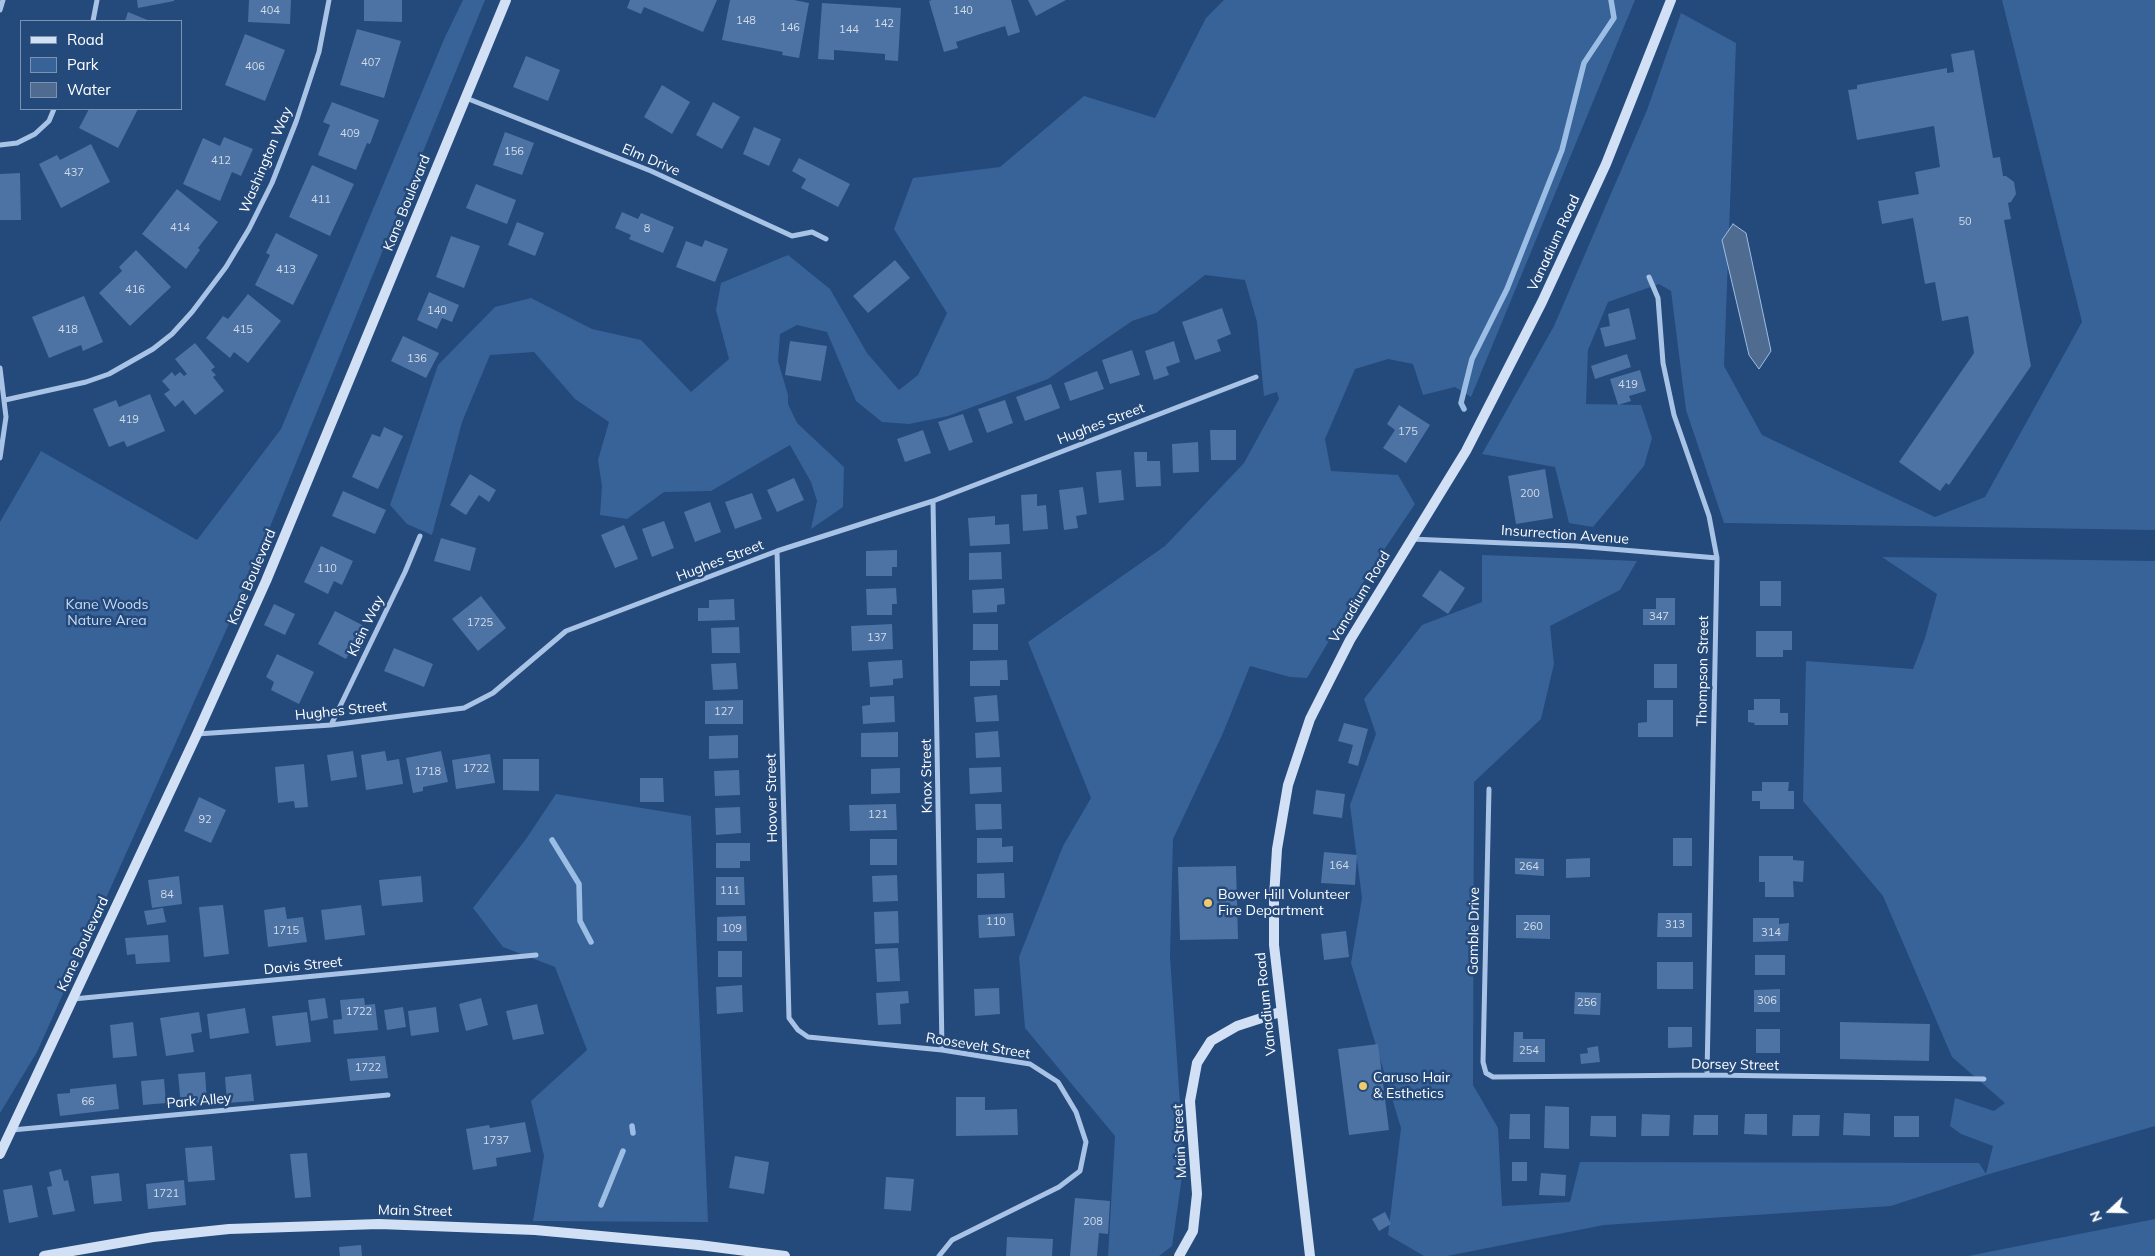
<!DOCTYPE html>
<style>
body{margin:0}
#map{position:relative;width:2155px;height:1256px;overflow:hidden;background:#24497b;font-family:Mulish,sans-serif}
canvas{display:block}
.legend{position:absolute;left:20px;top:20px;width:162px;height:90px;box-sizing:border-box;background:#24497b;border:1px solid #7c92b0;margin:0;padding:6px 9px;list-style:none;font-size:15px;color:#fff}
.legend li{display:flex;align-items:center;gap:10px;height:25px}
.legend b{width:25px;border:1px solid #7c92b0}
.north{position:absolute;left:2085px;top:1186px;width:50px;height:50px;-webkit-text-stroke:4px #24497b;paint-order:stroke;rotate:249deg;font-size:14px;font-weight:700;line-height:20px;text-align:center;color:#fff}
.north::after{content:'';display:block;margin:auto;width:18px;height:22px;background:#fff;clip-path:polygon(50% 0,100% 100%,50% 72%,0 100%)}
</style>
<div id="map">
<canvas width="2155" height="1256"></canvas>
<ul class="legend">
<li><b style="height:6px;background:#d1e0f4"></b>Road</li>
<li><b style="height:14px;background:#386399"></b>Park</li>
<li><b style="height:14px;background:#506b90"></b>Water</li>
</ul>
<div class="north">N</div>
</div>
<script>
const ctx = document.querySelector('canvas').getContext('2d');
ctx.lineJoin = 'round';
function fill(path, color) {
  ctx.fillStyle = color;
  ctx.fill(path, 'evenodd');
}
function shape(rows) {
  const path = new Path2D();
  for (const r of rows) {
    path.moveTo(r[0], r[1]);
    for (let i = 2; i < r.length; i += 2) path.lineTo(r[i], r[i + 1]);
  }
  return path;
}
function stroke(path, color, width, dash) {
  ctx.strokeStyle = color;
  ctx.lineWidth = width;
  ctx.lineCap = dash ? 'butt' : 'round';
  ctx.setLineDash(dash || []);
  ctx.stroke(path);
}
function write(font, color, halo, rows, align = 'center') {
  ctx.font = font + ' Mulish,sans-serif';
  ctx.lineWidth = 5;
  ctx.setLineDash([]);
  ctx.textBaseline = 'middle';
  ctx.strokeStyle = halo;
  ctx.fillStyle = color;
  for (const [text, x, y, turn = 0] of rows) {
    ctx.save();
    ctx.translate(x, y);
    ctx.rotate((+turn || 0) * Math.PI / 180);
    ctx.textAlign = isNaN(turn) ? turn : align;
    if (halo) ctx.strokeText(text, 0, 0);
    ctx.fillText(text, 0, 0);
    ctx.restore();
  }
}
fill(shape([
 [463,0,485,0,245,588,37,1052,0,1113,0,522,41,451,197,540,281,429,445,37],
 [1224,0,1635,0,1471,397,1455,387,1423,395,1413,364,1388,359,1355,369,1325,439,1331,471,1398,475,1415,504,1375,563,1307,678,1290,677,1250,666,1223,733,1173,839,1170,957,1184,1163,1172,1246,1159,1256,1108,1256,1115,1136,1025,1028,1019,957,1063,846,1091,798,1028,642,1165,546,1244,463,1279,399,1277,392,1264,396,1257,322,1245,280,1205,275,1156,313,1132,321,1048,379,948,416,909,424,882,422,856,401,827,332,797,325,780,334,778,361,788,395,788,404,797,423,844,467,843,507,811,529,817,501,811,482,790,445,711,491,664,492,627,519,600,515,602,486,598,460,609,422,575,399,534,352,490,355,462,422,432,535,407,524,390,505,438,365,495,307,531,298,592,329,641,340,691,392,729,359,716,310,721,283,788,255,830,289,867,353,899,390,918,375,947,313,894,229,913,178,1000,167,1084,96,1155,118,1206,18],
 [2002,0,2155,0,2155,530,1724,523,1686,410,1671,291,1659,284,1608,302,1588,350,1586,404,1641,405,1652,438,1644,466,1593,527,1569,523,1555,467,1482,454,1554,326,1647,110,1681,13,1736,43,1724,366,1762,435,1935,517,1985,497,2082,322],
 [1482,555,1637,561,1620,590,1550,626,1554,664,1541,719,1474,782,1473,1085,1498,1128,1502,1206,1570,1202,1580,1162,1979,1163,1986,1174,1993,1146,1961,1134,1950,1126,1955,1098,1994,1111,2005,1103,1952,1057,1883,896,1803,801,1806,661,1913,669,1925,638,1937,594,1882,557,2155,561,2155,1126,1986,1175,1891,1206,1604,1225,1447,1256,1424,1256,1388,1235,1401,1128,1351,963,1362,898,1350,805,1376,734,1364,699,1422,625,1482,602],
 [556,794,691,816,708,1222,533,1221,544,1156,531,1101,587,1050,555,967,503,947,473,908,526,839],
 [2155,1219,2155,1256,1968,1256]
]), '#386399');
const water = shape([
 [1733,224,1746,233,1771,351,1759,369,1749,355,1722,240,1733,224]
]);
fill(water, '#506b90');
stroke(water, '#9cbee5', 1);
stroke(shape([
 [1464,409,1461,403,1472,359,1507,289,1562,150,1584,63,1614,18,1611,0],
 [552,840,579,884,580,921,591,942],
 [632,1126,633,1133],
 [601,1205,623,1151]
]), '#9cbee5', 5.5);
fill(shape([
 [137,0,174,0,174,1,138,8],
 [249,0,291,0,290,24,248,22],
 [364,0,402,0,402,22,364,21],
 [630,0,717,0,703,32,644,7,641,14,627,8],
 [730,0,794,0,809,3,799,58,782,55,783,52,722,40],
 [932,0,1011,0,1020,32,1008,36,1005,26,956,42,958,48,944,52,929,1],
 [1028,0,1066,0,1036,16],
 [822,3,901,8,898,61,885,60,885,54,834,50,834,60,818,59],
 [128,12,150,21,125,21],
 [357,29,401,41,384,98,340,85],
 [245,34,285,50,265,101,225,85],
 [1974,50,1993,158,2000,157,2003,176,2006,176,2014,182,2016,194,2011,202,2008,203,2011,219,2004,220,2031,366,1949,485,1946,483,1940,491,1899,462,1974,353,1968,316,1942,321,1935,282,1925,284,1913,218,1882,224,1878,201,1919,194,1915,172,1940,167,1934,126,1857,140,1848,90,1857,89,1857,85,1947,68,1947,73,1954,72,1951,54],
 [526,56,560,70,548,101,513,87],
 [662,85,690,102,672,134,644,117],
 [332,102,379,120,370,144,367,143,356,170,318,155,330,125,323,122],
 [713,102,740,117,722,149,696,135],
 [89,109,138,109,118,148,79,128],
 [754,127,781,139,769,166,743,154],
 [505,132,534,143,522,175,493,165],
 [224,137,253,149,241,176,232,172,220,201,183,184,203,138,220,146],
 [91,144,110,182,61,208,39,164,57,155,60,160],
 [799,158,850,184,838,207,801,188,806,179,792,171],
 [312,165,354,184,330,236,289,217],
 [20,173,21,220,0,220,0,174],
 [476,184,516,200,507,224,466,208],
 [177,189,218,222,198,248,200,250,186,269,142,234],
 [622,212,638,219,641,213,674,227,663,253,629,239,631,235,615,228],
 [517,222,544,233,535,256,508,245],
 [276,233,318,255,293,305,255,285,270,255,266,253],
 [451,236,480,246,464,288,436,277],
 [705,240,728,249,715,282,676,267,686,241,702,247],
 [136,250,171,287,130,326,99,293,122,271,119,267],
 [895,260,910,278,868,313,853,296],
 [429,292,459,305,452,322,442,318,437,329,417,320],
 [248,294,281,321,248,363,234,352,230,358,206,338,223,316,228,319],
 [84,296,103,342,83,351,81,345,49,358,32,317],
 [1222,308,1231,334,1217,340,1221,351,1195,360,1182,322],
 [1629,308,1636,339,1605,347,1600,328,1610,326,1608,314],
 [403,336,439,353,426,378,391,361],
 [790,341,827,346,821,381,785,375],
 [1174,341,1180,362,1166,367,1169,375,1154,380,1145,351],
 [195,343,215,367,211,370,216,375,213,377,224,391,195,415,183,400,175,407,164,394,170,390,162,381,172,372,175,376,180,372,184,376,187,374,175,359],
 [1132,350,1140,375,1110,384,1102,360],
 [1627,354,1631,367,1595,379,1591,366],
 [1640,370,1646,391,1629,396,1631,401,1618,405,1610,379],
 [1097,371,1104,389,1070,401,1064,383],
 [1051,384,1060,408,1025,421,1016,397],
 [150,394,165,431,127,447,124,441,109,447,93,409,116,400,119,407],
 [1005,400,1013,423,987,433,978,409],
 [1399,405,1430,425,1406,463,1383,448,1395,430,1387,424],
 [963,414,973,442,949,451,938,422],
 [384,427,403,436,378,489,352,477,372,434,380,437],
 [923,430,931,453,905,462,897,439],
 [1210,430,1236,430,1236,460,1211,460],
 [1198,442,1199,472,1173,473,1172,444],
 [1134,452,1147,452,1147,461,1160,461,1161,486,1136,487],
 [1545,469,1553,518,1516,524,1508,476],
 [1121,470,1124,500,1099,503,1096,472],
 [470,474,496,490,489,502,479,495,466,515,450,505],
 [794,478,804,500,777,512,767,490],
 [1083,487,1087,514,1076,516,1078,528,1064,530,1059,490],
 [343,491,386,510,375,534,332,516],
 [752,493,762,519,735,529,725,502],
 [1037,494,1037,506,1046,505,1048,529,1023,531,1021,495],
 [710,502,721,532,695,542,684,512],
 [995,516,995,525,1009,524,1010,544,970,546,968,518],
 [664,521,674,548,652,557,642,529],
 [624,525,638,559,615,568,601,535],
 [441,538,476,548,470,571,434,561],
 [321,546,353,561,342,585,334,581,328,594,304,582],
 [897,550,897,567,892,567,892,576,866,576,866,551],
 [1001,552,1002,579,969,580,969,553],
 [1440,570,1465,588,1448,614,1422,596],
 [1760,581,1781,581,1781,606,1760,606],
 [896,588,897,604,892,604,892,615,867,615,866,589],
 [1004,588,1005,604,997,605,997,612,973,613,972,590],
 [481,596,506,628,478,651,452,619],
 [1656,598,1675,598,1675,625,1643,625,1643,609,1656,609],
 [734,599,735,620,698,621,698,608,709,608,709,600],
 [274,604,295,614,285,635,264,625],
 [335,611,364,626,346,659,318,644],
 [892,624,893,649,852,651,851,626],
 [973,624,998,624,998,650,973,650],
 [739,627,740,653,712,653,711,628],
 [1756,631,1792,631,1792,650,1783,650,1783,657,1756,657],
 [394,648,433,664,424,687,384,671],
 [277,654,314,672,299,704,271,690,274,682,266,677],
 [902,660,903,678,893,679,893,685,870,687,868,662],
 [1007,660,1008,680,1000,680,1000,686,970,686,970,661],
 [736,663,738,689,713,690,711,664],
 [1654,664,1677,664,1677,688,1654,688],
 [997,695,999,721,976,722,974,697],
 [894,696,895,722,863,724,862,706,870,705,870,697],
 [1754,699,1780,699,1780,713,1788,713,1788,725,1754,725,1755,723,1748,722,1748,710,1754,710],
 [743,700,743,724,705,724,705,701],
 [1647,700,1673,700,1673,737,1638,737,1638,723,1647,722],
 [1344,723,1368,729,1358,766,1348,763,1353,745,1338,741],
 [998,731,1000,757,976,758,975,733],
 [898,732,898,757,861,757,861,733],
 [738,735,738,758,709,759,709,736],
 [353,751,357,777,331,781,327,755],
 [385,751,387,761,399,759,403,784,366,790,361,755],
 [441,751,448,782,423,787,423,791,413,793,406,758],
 [490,754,495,783,456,789,452,760],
 [503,759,539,759,539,791,503,790],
 [304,764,308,807,295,808,294,801,278,803,275,767],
 [1001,767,1002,792,970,794,969,768],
 [900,768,900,793,871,794,871,769],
 [739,770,740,795,715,796,714,771],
 [640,778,663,778,664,802,640,802],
 [1762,782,1789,782,1788,791,1794,791,1794,809,1760,809,1760,801,1752,801,1752,791,1762,791],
 [1316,790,1345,794,1342,818,1313,814],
 [199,797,226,810,211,843,184,831],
 [896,804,897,830,850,831,849,805],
 [975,804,1001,804,1002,829,976,830],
 [740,807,741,833,716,835,715,808],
 [977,838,1002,838,1002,847,1013,846,1013,862,977,863],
 [1673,838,1692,838,1692,866,1673,866],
 [870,839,897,839,897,865,870,865],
 [716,843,750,843,750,861,740,861,740,868,716,868],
 [1324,852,1357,855,1355,885,1321,883],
 [1759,856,1793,856,1793,860,1804,861,1803,882,1793,881,1794,897,1765,897,1765,882,1759,882],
 [1515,858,1544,859,1544,876,1515,874],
 [1590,858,1590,877,1566,878,1566,859],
 [1236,866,1238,939,1180,940,1178,867],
 [1004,873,1005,898,977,898,977,874],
 [897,875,898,901,873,902,872,876],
 [179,876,182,904,152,908,148,880],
 [421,876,423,902,382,906,379,880],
 [716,877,744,877,745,905,716,905],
 [223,905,229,954,204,957,199,907],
 [361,905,365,935,325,940,321,910],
 [285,907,287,919,303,917,307,942,268,947,264,910],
 [163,908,166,922,147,925,144,911],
 [898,911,899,943,875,944,874,912],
 [1013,913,1015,936,979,938,978,915],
 [1658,913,1692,913,1692,937,1657,937],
 [1516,915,1550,915,1550,939,1516,938],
 [746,916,747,941,717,941,717,917],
 [1753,918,1779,918,1779,924,1789,923,1788,941,1753,942],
 [1346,931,1349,957,1324,960,1321,934],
 [168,935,170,962,136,964,135,954,127,955,125,938],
 [898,948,900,981,877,982,875,949],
 [718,951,742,951,742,977,718,977],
 [1755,955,1785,955,1785,975,1755,975],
 [1657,962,1693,962,1693,989,1657,989],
 [742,985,743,1012,717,1014,716,987],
 [999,988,1000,1014,975,1016,974,989],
 [1780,989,1780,1012,1754,1012,1754,990],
 [908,991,909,1003,900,1004,901,1024,878,1025,876,993],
 [1575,992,1601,993,1600,1015,1574,1014],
 [325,998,328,1018,311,1021,308,1000],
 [364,998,365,1005,375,1004,378,1030,334,1034,333,1020,342,1019,340,1000],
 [481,998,488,1025,466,1031,459,1004],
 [537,1004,544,1034,513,1040,506,1011],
 [403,1007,406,1027,387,1030,384,1010],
 [436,1007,439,1032,411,1036,408,1011],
 [245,1008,249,1033,210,1039,207,1014],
 [199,1012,202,1032,191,1034,194,1052,166,1056,160,1018],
 [307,1012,311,1042,276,1046,272,1016],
 [133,1022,137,1056,113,1058,110,1025],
 [1840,1022,1930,1024,1929,1061,1840,1059],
 [1668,1027,1692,1027,1692,1047,1668,1048],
 [1756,1029,1780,1029,1780,1053,1756,1053],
 [1514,1032,1523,1032,1523,1039,1545,1039,1545,1062,1513,1062],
 [1378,1044,1389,1130,1349,1135,1338,1049],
 [1598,1046,1600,1062,1581,1064,1580,1054,1588,1053,1587,1048],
 [385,1056,388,1078,350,1081,347,1059],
 [205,1072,207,1103,181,1106,178,1074],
 [251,1074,254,1101,227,1103,225,1077],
 [164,1079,166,1103,143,1105,141,1081],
 [116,1084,119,1109,60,1116,57,1094,70,1093,70,1089],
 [956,1097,985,1097,985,1110,1017,1109,1018,1135,956,1136],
 [1545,1106,1569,1107,1569,1149,1544,1148],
 [1844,1113,1870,1114,1870,1136,1843,1135],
 [1510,1114,1530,1114,1530,1139,1509,1139],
 [1642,1114,1670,1115,1669,1136,1641,1136],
 [1745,1114,1767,1114,1767,1135,1744,1134],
 [1694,1115,1718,1115,1718,1135,1693,1135],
 [1793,1115,1820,1115,1819,1136,1792,1136],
 [1591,1116,1616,1116,1616,1137,1590,1136],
 [1894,1116,1919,1116,1919,1137,1894,1137],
 [525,1122,531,1152,496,1158,497,1166,473,1170,466,1129,489,1125,490,1128],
 [212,1146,215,1180,188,1182,185,1148],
 [307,1153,311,1197,295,1198,290,1154],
 [735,1156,769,1162,764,1194,729,1188],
 [1512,1162,1527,1162,1527,1181,1512,1181],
 [61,1169,64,1181,68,1180,75,1211,53,1215,47,1187,52,1186,49,1172],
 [119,1173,122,1201,94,1204,91,1176],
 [1541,1173,1566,1175,1565,1196,1539,1195],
 [886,1177,914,1179,911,1211,884,1209],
 [184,1180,186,1205,148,1209,146,1184],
 [32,1185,38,1217,9,1223,3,1190],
 [1075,1198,1110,1201,1108,1234,1099,1233,1097,1256,1070,1256],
 [1385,1212,1391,1224,1379,1231,1372,1219],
 [1007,1237,1053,1239,1052,1256,1006,1256],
 [361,1245,362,1256,340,1256,339,1247]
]), '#4c73a4');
stroke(shape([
 [0,10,3,0],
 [93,21,97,0],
 [466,98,651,171,792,236,812,232,826,239],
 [0,145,17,143,35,134,49,121,54,109],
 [1649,277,1658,298,1663,363,1674,415,1709,516,1717,558,1707,1075],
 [0,368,6,417,0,458],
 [5,400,86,382,109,374,153,349,172,334,192,312,226,267,249,229,272,183,296,122,319,52,329,0],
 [933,501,942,1050],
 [1411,539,1576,546,1717,558],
 [777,551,789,1018,798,1030,808,1037,942,1050,1030,1064,1058,1082,1076,1112,1086,1142,1080,1171,1059,1187,952,1240,939,1256],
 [331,725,405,572,420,536],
 [197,734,331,725,464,708,493,693,566,631,777,551,933,501,1256,377],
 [1489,789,1483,1062,1486,1073,1493,1077,1707,1075,1984,1079],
 [73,999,536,955],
 [12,1130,388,1095]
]), '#a8c3e5', 5);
stroke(shape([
 [0,1154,197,734,266,581,506,0],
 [44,1256,153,1237,229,1229,379,1224,535,1230,699,1245,785,1256],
 [1179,1256,1193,1231,1197,1194,1190,1101,1197,1063,1211,1041,1237,1026,1280,1012],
 [1310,1256,1274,945,1274,897,1277,849,1288,785,1310,719,1350,640,1466,451,1542,302,1606,164,1671,0]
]), '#d1e0f4', 10);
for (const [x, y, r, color] of [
 [1208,903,5,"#efca6c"],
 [1363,1086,5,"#efca6c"]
]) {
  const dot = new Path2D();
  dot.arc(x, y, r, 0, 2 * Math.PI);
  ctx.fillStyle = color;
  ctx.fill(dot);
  stroke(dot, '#24497b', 2);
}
write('11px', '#d2dce8', null, [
 ["404",270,11],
 ["140",963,11],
 ["148",746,21],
 ["142",884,24],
 ["146",790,28],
 ["144",849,30],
 ["407",371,63],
 ["406",255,67],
 ["409",350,134],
 ["156",514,152],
 ["412",221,161],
 ["437",74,173],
 ["411",321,200],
 ["50",1965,222],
 ["414",180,228],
 ["8",647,229],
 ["413",286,270],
 ["416",135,290],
 ["140",437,311],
 ["418",68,330],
 ["415",243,330],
 ["136",417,359],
 ["419",1628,385],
 ["419",129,420],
 ["175",1408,432],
 ["200",1530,494],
 ["110",327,569],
 ["347",1659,617],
 ["1725",480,623],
 ["137",877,638],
 ["127",724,712],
 ["1722",476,769],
 ["1718",428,772],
 ["121",878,815],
 ["92",205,820],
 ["164",1339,866],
 ["264",1529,867],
 ["111",730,891],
 ["84",167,895],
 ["110",996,922],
 ["313",1675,925],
 ["260",1533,927],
 ["109",732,929],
 ["1715",286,931],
 ["314",1771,933],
 ["306",1767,1001],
 ["256",1587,1003],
 ["1722",359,1012],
 ["254",1529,1051],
 ["1722",368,1068],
 ["66",88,1102],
 ["1737",496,1141],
 ["1721",166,1194],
 ["208",1093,1222]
]);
write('14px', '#fff', '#24497b', [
 ["Washington Way",266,160,-67],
 ["Elm Drive",651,160,23],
 ["Kane Boulevard",407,203,-68],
 ["Vanadium Road",1554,243,-65],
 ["Hughes Street",1101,424,-21],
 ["Insurrection Avenue",1565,535,4],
 ["Hughes Street",720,561,-21],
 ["Kane Boulevard",252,577,-67],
 ["Vanadium Road",1360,597,-59],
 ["Klein Way",366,626,-64],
 ["Thompson Street",1703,671,-89],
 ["Hughes Street",341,711,-6],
 ["Knox Street",927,776,-91],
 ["Hoover Street",772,798,-91],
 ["Gamble Drive",1474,931,-89],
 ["Kane Boulevard",83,944,-65],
 ["Davis Street",303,966,-6],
 ["Vanadium Road",1266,1004,-96],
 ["Roosevelt Street",978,1046,9],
 ["Dorsey Street",1735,1065,1],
 ["Park Alley",199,1101,-5],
 ["Main Street",1180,1141,-93],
 ["Main Street",415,1211,1]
]);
write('14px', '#cbddf4', '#24497b', [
 ["Kane Woods",107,605],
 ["Nature Area",107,621]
]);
write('14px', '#fff', '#24497b', [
 ["Bower Hill Volunteer",1218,895],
 ["Fire Department",1218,911],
 ["Caruso Hair",1373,1078],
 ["& Esthetics",1373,1094]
], 'left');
</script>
